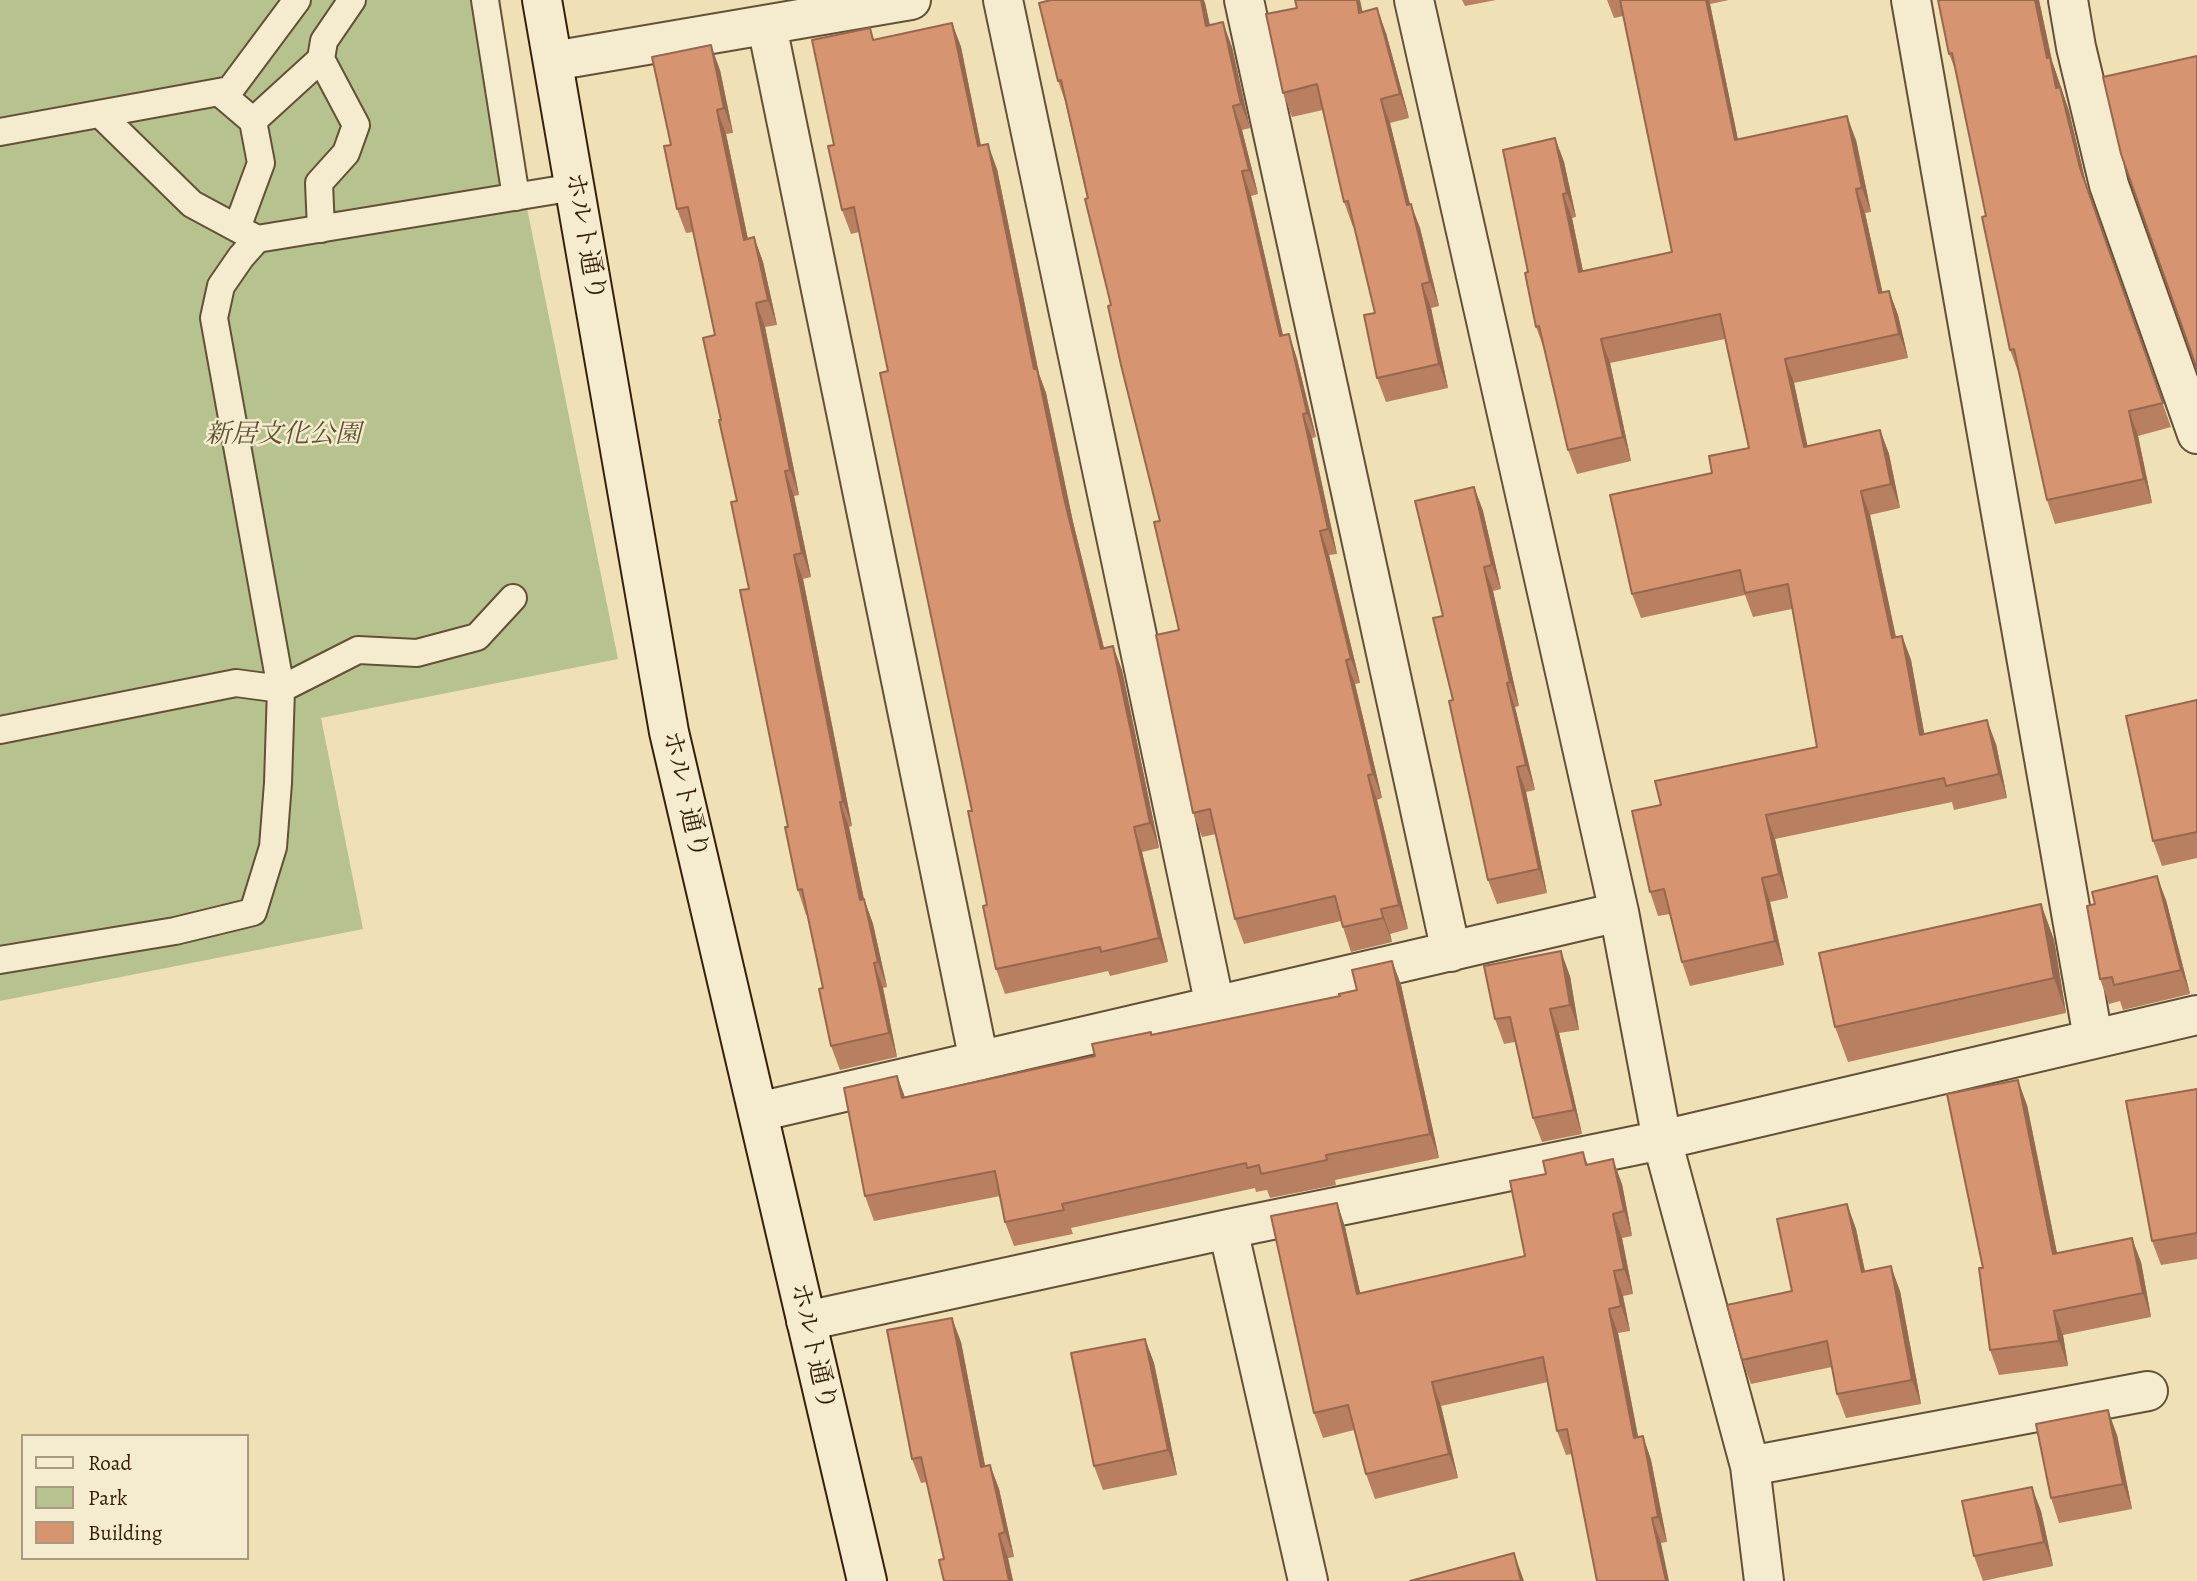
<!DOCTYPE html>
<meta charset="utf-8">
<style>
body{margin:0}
#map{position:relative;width:2197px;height:1581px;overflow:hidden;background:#efe1b5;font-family:Alegreya,serif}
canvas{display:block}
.legend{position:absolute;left:21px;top:1434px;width:228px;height:126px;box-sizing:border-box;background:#f5eccf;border:2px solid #a99a81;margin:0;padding:9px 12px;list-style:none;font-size:21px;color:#36200b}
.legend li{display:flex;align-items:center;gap:14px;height:35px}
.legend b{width:35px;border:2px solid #a99a81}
</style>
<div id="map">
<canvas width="2197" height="1581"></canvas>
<ul class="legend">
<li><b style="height:9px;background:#f5eccf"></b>Road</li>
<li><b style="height:19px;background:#b7c38e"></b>Park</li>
<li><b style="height:19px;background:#d69471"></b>Building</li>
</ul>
</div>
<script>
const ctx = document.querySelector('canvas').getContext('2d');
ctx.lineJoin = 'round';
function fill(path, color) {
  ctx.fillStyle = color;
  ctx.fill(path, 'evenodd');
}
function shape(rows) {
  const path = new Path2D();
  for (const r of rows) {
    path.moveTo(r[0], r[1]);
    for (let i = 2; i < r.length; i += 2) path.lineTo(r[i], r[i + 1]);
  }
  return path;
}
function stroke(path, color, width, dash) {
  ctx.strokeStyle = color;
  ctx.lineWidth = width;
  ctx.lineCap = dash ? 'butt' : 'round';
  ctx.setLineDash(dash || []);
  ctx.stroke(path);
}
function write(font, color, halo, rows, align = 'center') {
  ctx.font = font + ' Alegreya,"Noto Serif JP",serif';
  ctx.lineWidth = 5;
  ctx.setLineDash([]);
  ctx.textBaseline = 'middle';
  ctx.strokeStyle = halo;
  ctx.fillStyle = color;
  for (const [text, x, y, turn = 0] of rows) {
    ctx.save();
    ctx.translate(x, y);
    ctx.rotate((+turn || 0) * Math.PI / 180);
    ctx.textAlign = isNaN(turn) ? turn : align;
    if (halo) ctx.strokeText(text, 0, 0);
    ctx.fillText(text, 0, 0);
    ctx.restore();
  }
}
fill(shape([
 [0,0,485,0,618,659,321,718,363,929,0,1001]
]), '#b7c38e');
const lane = shape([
 [485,0,516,197],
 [219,92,253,121,261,163,237,228],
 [100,114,192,204,257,239],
 [253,121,321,59],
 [0,132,230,90,297,0],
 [321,229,319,183,346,153,356,125,321,59,324,41,352,0],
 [0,730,236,683,281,689,358,650,417,653,477,637,513,598],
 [0,960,175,931,253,912,273,847,278,783,281,689,214,318,221,286,241,257,257,239,575,187]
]);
const street = shape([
 [1003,0,1215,1006],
 [1244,0,1451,952],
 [1414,0,1619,912,1662,1140,1750,1466,1764,1581],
 [1911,0,2093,1038],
 [2068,0,2076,47,2109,185,2197,434],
 [767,26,979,1061],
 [553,61,911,0],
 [758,1112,1619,912],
 [1228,1229,1308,1581],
 [806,1321,1228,1229,1662,1140,2197,1015],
 [1750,1466,2148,1391]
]);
const secondary = shape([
 [542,0,669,732,867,1581]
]);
stroke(lane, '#645036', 30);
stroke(street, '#645036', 42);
stroke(secondary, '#36200b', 42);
stroke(lane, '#f5eccf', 26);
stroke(street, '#f5eccf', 38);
stroke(secondary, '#f5eccf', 38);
fill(shape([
 [1462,0,1496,0,1465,6],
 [1607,0,1729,0,1710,4,1738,140,1856,140,1871,212,1865,213,1882,292,1889,291,1898,315,1908,358,1794,383,1807,446,1880,430,1889,454,1900,508,1870,515,1896,637,1902,636,1911,660,1924,734,1996,744,2007,798,1954,810,1952,802,1775,839,1788,898,1770,902,1784,965,1690,986,1682,962,1670,914,1658,916,1650,892,1661,805,1817,747,1792,609,1753,617,1745,595,1641,618,1632,594,1712,473,1749,448,1725,339,1610,363,1631,461,1577,474,1568,450,1545,351,1536,327,1528,272,1555,138,1564,162,1576,217,1572,218,1583,271,1672,252,1623,16,1614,18],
 [1938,0,2039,0,2052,61,2069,111,2088,192,2171,427,2138,436,2152,503,2055,524,2047,500,2019,374,2010,350,1986,216,1957,74,1949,54],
 [1205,3,1210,25,1232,47,1250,128,1242,130,1258,194,1251,196,1283,336,1289,334,1297,359,1316,437,1312,438,1337,554,1329,555,1360,683,1355,684,1382,798,1377,800,1408,929,1390,934,1392,942,1351,952,1341,921,1244,944,1235,919,1216,834,1202,837,1193,813,1179,630,1160,521,1065,101,1058,81],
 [1363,12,1386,33,1409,118,1390,123,1410,204,1420,228,1439,306,1431,308,1448,388,1386,402,1377,378,1375,313,1354,226,1353,227,1344,202,1323,110,1292,117,1283,93],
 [952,23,961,47,981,146,997,169,1039,374,1046,393,1073,522,1104,648,1122,670,1159,848,1142,852,1168,962,1110,976,1108,971,1005,994,996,969,987,905,972,811,888,371,859,232,851,234,842,210,834,145,874,40],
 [720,70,733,133,726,134,748,239,754,237,763,262,777,325,765,327,799,495,794,496,811,577,803,579,852,826,849,827,864,899,873,924,887,987,883,988,897,1057,840,1070,831,1046,823,988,808,914,806,915,798,890,788,827,749,589,737,501,721,420,715,335,693,232,686,233,677,209,671,145],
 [1474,487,1483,511,1501,589,1493,591,1519,706,1515,707,1535,790,1526,792,1547,893,1497,904,1488,880,1453,700,1443,616],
 [2197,700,2197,858,2162,866,2153,841],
 [2166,900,2190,994,2123,1010,2120,1001,2109,1004,2100,979],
 [2041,904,2054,940,2066,1013,1848,1062,1835,1027],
 [1392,961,1401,985,1439,1158,1335,1180,1336,1185,1270,1198,1267,1190,1256,1192,1255,1188,1071,1228,1073,1234,1014,1246,1005,1222,1000,1196,874,1221,865,1196,897,1076,905,1098,1095,1056,1152,1034,1340,996,1357,990],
 [1570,976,1579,1030,1559,1033,1582,1134,1542,1142,1533,1118,1515,1042,1504,1044,1495,1019],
 [2197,1089,2197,1259,2161,1265,2152,1241],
 [2027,1105,2057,1253,2141,1262,2151,1317,2063,1335,2068,1366,1999,1375,1990,1350,1983,1268],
 [1583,1152,1588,1165,1622,1184,1632,1236,1622,1238,1633,1294,1623,1296,1630,1331,1618,1333,1638,1437,1643,1436,1651,1460,1667,1542,1661,1543,1572,1454,1566,1455,1557,1431,1548,1382,1441,1406,1458,1478,1375,1499,1366,1474,1354,1430,1323,1438,1314,1413,1337,1203,1345,1227,1360,1293,1525,1256,1546,1174],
 [1847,1204,1856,1229,1865,1271,1900,1291,1921,1404,1846,1418,1837,1394,1832,1367,1751,1384,1742,1360,1792,1291],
 [1145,1339,1154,1363,1177,1475,1103,1490,1094,1466],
 [961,1342,985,1466,990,1465,999,1489,1014,1557,1008,1558,1013,1581,944,1581,944,1559,927,1482,921,1483,912,1459],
 [2117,1435,2132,1509,2059,1523,2051,1498],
 [2041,1511,2053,1566,1983,1581,1974,1556]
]), '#b87f61');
fill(shape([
 [1201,0,1204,0,1205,3,1215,50,1206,26],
 [1357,0,1360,0,1368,37,1359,13],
 [1706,0,1709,0,1710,4,1743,164,1735,140],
 [2035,0,2039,0,2052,61,2069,111,2088,192,2171,427,2080,168,2047,58],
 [1377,8,1386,33,1409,118,1400,94],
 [1223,22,1232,47,1250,128,1241,104],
 [952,23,961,47,986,171,978,146],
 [711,45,720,70,733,133,724,108],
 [1381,99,1390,123,1416,229,1407,205],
 [1233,106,1242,130,1258,194,1249,170],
 [717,110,726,134,753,264,744,240],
 [1847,116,1856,140,1871,212,1862,188],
 [1555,138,1564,162,1576,217,1567,193],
 [988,144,997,169,1039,374,1046,393,1073,522,1110,673,1101,649,1034,369],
 [1242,171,1251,196,1289,361,1280,336],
 [1856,189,1865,213,1888,317,1879,293],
 [1563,194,1572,218,1588,296,1579,272],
 [1411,204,1420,228,1439,306,1430,282],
 [754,237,763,262,777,325,768,300],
 [1422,284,1431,308,1448,388,1439,364],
 [1889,291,1898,315,1908,358,1899,334],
 [756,303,765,327,799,495,790,470],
 [1289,334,1297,359,1316,437,1307,413],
 [1601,339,1610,363,1631,461,1623,437],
 [1785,359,1794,383,1813,471,1804,447],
 [2129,411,2138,436,2152,503,2144,479],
 [1303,414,1312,438,1337,554,1328,529],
 [1880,430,1889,454,1900,508,1891,484],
 [785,471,794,496,811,577,802,553],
 [1474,487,1483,511,1501,589,1492,565],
 [1861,491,1870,515,1901,662,1892,638],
 [1320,531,1329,555,1360,683,1351,659],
 [794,555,803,579,852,826,843,802],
 [1484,567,1493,591,1519,706,1510,682],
 [1902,636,1911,660,1929,759,1920,735],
 [1113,646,1122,670,1159,848,1150,823],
 [1346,660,1355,684,1382,798,1373,774],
 [1507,683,1515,707,1535,790,1526,765],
 [1987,720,1996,744,2007,798,1999,774],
 [1517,767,1526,792,1547,893,1539,869],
 [1368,775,1377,800,1408,929,1399,905],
 [840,802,849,827,869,924,860,900],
 [1766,815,1775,839,1788,898,1779,874],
 [1134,827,1142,852,1168,962,1159,938],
 [2157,876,2166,900,2190,994,2181,970],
 [1762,878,1770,902,1784,965,1775,941],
 [864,899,873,924,887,987,878,962],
 [2041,904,2054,940,2066,1013,2054,978],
 [1381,909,1390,934,1392,942,1383,918],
 [1561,951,1570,976,1579,1030,1570,1005],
 [1392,961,1401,985,1439,1158,1430,1134],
 [874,963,883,988,897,1057,889,1033],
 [1550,1009,1559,1033,1582,1134,1574,1110],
 [897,1076,906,1100,902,1098],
 [2018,1080,2027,1105,2062,1278,2053,1254],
 [1613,1159,1622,1184,1632,1236,1624,1211],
 [1337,1203,1345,1227,1366,1318,1357,1294],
 [1847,1204,1856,1229,1870,1296,1862,1272],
 [1613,1214,1622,1238,1633,1294,1624,1269],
 [2132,1238,2141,1262,2151,1317,2143,1293],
 [1891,1266,1900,1291,1921,1404,1912,1380],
 [1614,1271,1623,1296,1630,1331,1621,1306],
 [1609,1309,1618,1333,1643,1462,1634,1438],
 [2054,1311,2063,1335,2068,1366,2059,1341],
 [952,1318,961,1342,990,1491,981,1467],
 [1145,1339,1154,1363,1177,1475,1168,1450],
 [1432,1382,1441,1406,1458,1478,1449,1454],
 [2108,1410,2117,1435,2132,1509,2123,1484],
 [1643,1436,1651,1460,1667,1542,1658,1517],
 [990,1465,999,1489,1014,1557,1005,1532],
 [2032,1487,2041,1511,2053,1566,2044,1542],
 [1652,1518,1661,1543,1669,1581,1666,1581],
 [999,1534,1008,1558,1013,1581,1009,1581],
 [1514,1553,1524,1581,1521,1581]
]), '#96684f');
const building = shape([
 [1051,0,1201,0,1206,26,1223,22,1241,104,1233,106,1249,170,1242,171,1280,336,1289,334,1307,413,1303,414,1328,529,1320,531,1351,659,1346,660,1373,774,1368,775,1399,905,1381,909,1383,918,1343,927,1335,896,1235,919,1210,809,1193,813,1156,635,1179,630,1154,522,1160,521,1121,365,1108,306,1111,305,1085,199,1088,198,1061,80,1058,81,1039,3,1051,0],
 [1295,0,1357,0,1359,13,1377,8,1400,94,1381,99,1407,205,1411,204,1430,282,1422,284,1439,364,1377,378,1364,315,1375,313,1348,201,1344,202,1317,84,1283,93,1266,14,1297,8,1295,0],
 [1620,0,1706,0,1735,140,1847,116,1862,188,1856,189,1879,293,1889,291,1899,334,1785,359,1804,447,1880,430,1891,484,1861,491,1892,638,1902,636,1920,735,1987,720,1999,774,1946,786,1944,778,1766,815,1779,874,1762,878,1775,941,1682,962,1664,889,1650,892,1632,811,1661,805,1655,781,1817,747,1788,584,1745,593,1740,570,1632,594,1610,495,1712,473,1709,456,1749,448,1720,314,1601,339,1623,437,1568,450,1539,326,1536,327,1525,273,1528,272,1503,150,1555,138,1567,193,1563,194,1579,272,1672,252,1620,0],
 [1938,0,2035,0,2047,58,2050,57,2056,88,2060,87,2080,168,2163,403,2129,411,2144,479,2047,500,2014,349,2010,350,1982,217,1986,216,1952,53,1949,54,1938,0],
 [952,23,978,146,988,144,1034,369,1037,369,1064,498,1101,649,1113,646,1150,823,1134,827,1159,938,1101,952,1100,947,996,969,983,906,987,905,968,811,972,811,880,373,888,371,854,207,842,210,828,146,834,145,812,40,870,28,873,40,952,23],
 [711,45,724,108,717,110,744,240,754,237,768,300,756,303,790,470,785,471,802,553,794,555,843,802,840,802,860,900,864,899,878,962,874,963,889,1033,831,1046,819,989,823,988,802,889,798,890,785,827,788,827,740,590,749,589,731,502,737,501,719,420,721,420,703,338,715,335,688,207,677,209,664,146,671,145,652,57,711,45],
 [2197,56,2197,369,2121,154,2103,77,2197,56],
 [1474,487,1492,565,1484,567,1510,682,1507,683,1526,765,1517,767,1539,869,1488,880,1449,701,1453,700,1433,618,1443,616,1415,501,1474,487],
 [2197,700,2197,832,2153,841,2126,716,2197,700],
 [2157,876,2181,970,2114,985,2112,977,2100,979,2087,906,2095,904,2092,892,2157,876],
 [2041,904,2054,978,1835,1027,1819,953,2041,904],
 [1561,951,1570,1005,1550,1009,1574,1110,1533,1118,1510,1017,1495,1019,1484,966,1561,951],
 [1392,961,1430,1134,1326,1155,1327,1160,1261,1174,1259,1165,1247,1168,1246,1163,1062,1204,1064,1210,1005,1222,995,1171,865,1196,844,1088,897,1076,902,1098,1095,1056,1092,1044,1151,1032,1151,1035,1340,996,1339,994,1357,990,1352,970,1392,961],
 [2018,1080,2053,1254,2132,1238,2143,1293,2054,1311,2059,1341,1990,1350,1979,1268,1983,1268,1947,1094,2018,1080],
 [2197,1089,2197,1233,2152,1241,2126,1101,2197,1089],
 [1583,1152,1586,1165,1613,1159,1624,1211,1613,1214,1624,1269,1614,1271,1621,1306,1609,1309,1634,1438,1643,1436,1658,1517,1652,1518,1666,1581,1597,1581,1567,1429,1557,1431,1543,1357,1432,1382,1449,1454,1366,1474,1348,1405,1314,1413,1271,1216,1337,1203,1357,1294,1525,1256,1510,1181,1546,1174,1543,1161,1583,1152],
 [1847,1204,1862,1272,1891,1266,1912,1380,1837,1394,1827,1341,1742,1360,1727,1305,1792,1291,1777,1219,1847,1204],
 [952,1318,981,1467,990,1465,1005,1532,999,1534,1009,1581,944,1581,939,1560,944,1559,921,1457,912,1459,887,1330,952,1318],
 [1145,1339,1168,1450,1094,1466,1071,1353,1145,1339],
 [2108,1410,2123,1484,2051,1498,2036,1424,2108,1410],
 [2032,1487,2044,1542,1974,1556,1962,1501,2032,1487],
 [1514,1553,1521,1581,1410,1581,1514,1553]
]);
fill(building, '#d69471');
stroke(building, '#96684f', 2);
write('26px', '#36200b', '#f5eccf', [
 ["ホルト通り",584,237,80],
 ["ホルト通り",684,795,77],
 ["ホルト通り",812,1347,77]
]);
write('italic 26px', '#5d5132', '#f5eccf', [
 ["新居文化公園",283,436]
]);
</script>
